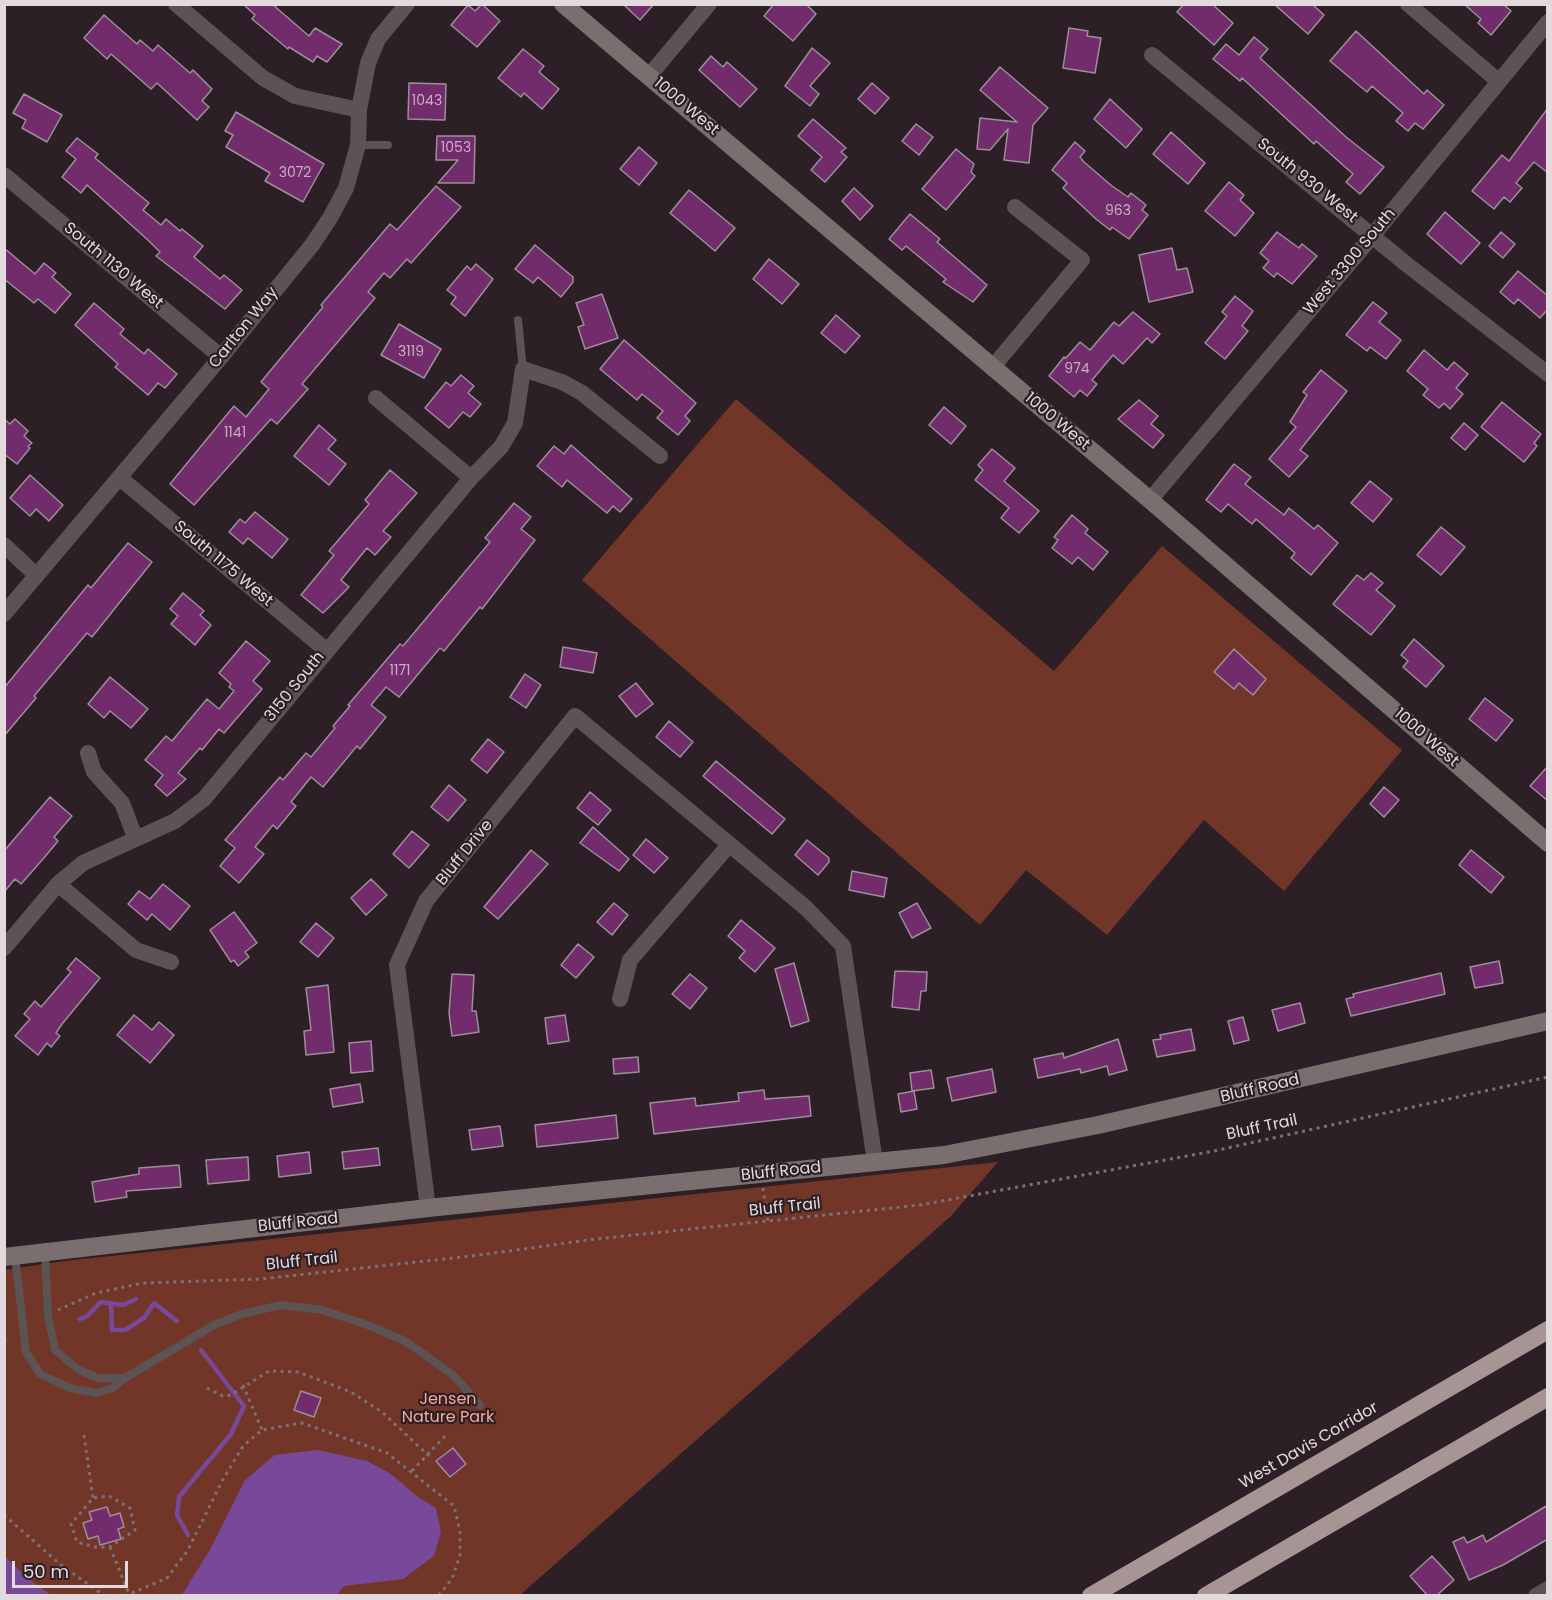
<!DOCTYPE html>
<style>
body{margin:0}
#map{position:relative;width:1552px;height:1600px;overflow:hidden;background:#2c1f25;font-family:Poppins,sans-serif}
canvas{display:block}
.frame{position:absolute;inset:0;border:6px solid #e3dade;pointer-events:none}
.scale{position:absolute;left:12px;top:1561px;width:116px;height:27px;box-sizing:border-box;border:3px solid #e3dade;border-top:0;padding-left:8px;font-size:18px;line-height:21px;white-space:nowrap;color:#e3dade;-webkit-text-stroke:4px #2c1f25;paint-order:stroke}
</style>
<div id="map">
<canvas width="1552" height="1600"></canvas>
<div class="frame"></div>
<div class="scale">50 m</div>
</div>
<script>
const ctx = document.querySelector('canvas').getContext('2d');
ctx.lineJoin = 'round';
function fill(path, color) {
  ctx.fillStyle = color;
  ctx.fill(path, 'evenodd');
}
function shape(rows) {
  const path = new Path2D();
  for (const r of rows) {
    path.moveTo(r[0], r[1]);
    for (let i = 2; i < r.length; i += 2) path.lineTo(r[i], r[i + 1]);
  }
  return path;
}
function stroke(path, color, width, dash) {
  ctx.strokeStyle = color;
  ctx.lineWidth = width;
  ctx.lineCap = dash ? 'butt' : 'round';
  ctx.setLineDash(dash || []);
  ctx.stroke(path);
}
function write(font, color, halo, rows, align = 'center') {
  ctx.font = font + ' Poppins,sans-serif';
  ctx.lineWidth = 4.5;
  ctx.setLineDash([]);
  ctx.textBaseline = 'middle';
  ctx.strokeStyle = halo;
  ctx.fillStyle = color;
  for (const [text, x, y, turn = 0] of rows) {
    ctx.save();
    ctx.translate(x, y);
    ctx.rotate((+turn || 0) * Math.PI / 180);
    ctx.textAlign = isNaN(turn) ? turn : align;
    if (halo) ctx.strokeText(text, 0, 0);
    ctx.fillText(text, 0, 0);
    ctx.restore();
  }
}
fill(shape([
 [736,399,1054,671,1162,546,1402,750,1284,891,1204,820,1107,935,1026,870,980,925,582,580],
 [998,1162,950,1217,520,1595,5,1595,4,1270,64,1261]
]), '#723629');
fill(shape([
 [318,1450,367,1461,391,1474,418,1497,436,1508,441,1532,434,1556,403,1579,344,1586,337,1595,182,1595,211,1548,245,1480,275,1455],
 [4,1556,30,1580,51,1595,5,1595]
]), '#784998');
stroke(shape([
 [111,1303,112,1330,125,1330,144,1318,154,1303,177,1321],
 [80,1319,87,1316,101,1302,123,1305,136,1299],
 [4,1339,5,1339],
 [188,1535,177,1515,179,1497,231,1434,244,1406,201,1350]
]), '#784998', 4.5);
const building = shape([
 [243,4,272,4,309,36,315,28,342,44,327,62,317,56,313,62,289,47,288,49,252,19,255,15,243,4],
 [482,4,500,21,477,47,451,25,468,5,475,11,482,4],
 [623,4,654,4,640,20,623,4],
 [774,4,806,4,816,14,793,41,764,16,774,4],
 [1184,4,1212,4,1233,23,1214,45,1177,12,1184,4],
 [1274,4,1312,4,1324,15,1308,34,1274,4],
 [1464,4,1503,4,1511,11,1491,35,1478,23,1481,19,1464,4],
 [104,15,137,44,140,40,153,51,158,45,190,73,193,70,212,89,202,101,209,107,197,120,157,83,151,89,111,54,107,59,84,38,104,15],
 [1069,28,1088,31,1087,36,1101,38,1095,73,1063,68,1069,28],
 [1356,31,1424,94,1427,90,1444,105,1423,129,1415,123,1408,131,1396,121,1403,113,1372,86,1367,92,1330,61,1356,31],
 [1254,37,1268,49,1260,58,1346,137,1384,167,1360,194,1346,182,1353,174,1316,141,1314,144,1242,78,1240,81,1213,59,1226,44,1239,55,1254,37],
 [812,48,830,63,810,86,819,94,810,106,785,86,812,48],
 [523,49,544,66,539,72,559,89,542,109,524,93,521,97,498,78,523,49],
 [711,56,723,67,727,62,757,89,740,107,699,70,711,56],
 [1000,67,1048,108,1033,125,1029,163,1004,160,1008,129,990,150,977,149,980,118,1017,122,980,90,1000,67],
 [409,83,446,84,445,120,408,119,409,83],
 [872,83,889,98,875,114,858,99,872,83],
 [24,94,62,115,47,142,22,128,26,120,13,113,24,94],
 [1110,99,1142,129,1126,148,1094,119,1110,99],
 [1548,108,1548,173,1534,162,1516,183,1522,188,1510,202,1504,197,1494,209,1472,191,1502,155,1509,161,1548,108],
 [236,112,324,164,303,202,265,181,270,173,226,147,233,135,225,131,236,112],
 [813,119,846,148,841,152,847,157,825,182,811,170,822,157,798,136,813,119],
 [916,124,933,137,919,155,902,141,916,124],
 [1171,132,1205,163,1188,184,1153,154,1171,132],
 [437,136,475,136,474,183,438,183,458,160,436,160,437,136],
 [77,138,98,154,95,158,149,203,143,210,161,225,166,219,180,231,182,229,203,246,194,257,220,279,224,275,242,290,225,309,156,256,160,252,149,241,87,185,81,193,62,177,76,159,66,151,77,138],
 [1075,142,1085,151,1080,157,1084,162,1112,186,1128,197,1131,193,1146,205,1142,210,1148,215,1129,239,1112,227,1110,230,1096,219,1063,188,1067,183,1052,170,1075,142],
 [639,147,657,163,639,185,620,169,639,147],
 [956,149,974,164,971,172,975,176,946,210,922,189,956,149],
 [1229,182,1244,195,1240,200,1254,213,1235,236,1205,211,1229,182],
 [436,186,461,207,411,263,407,259,390,278,384,273,368,292,375,298,302,384,308,389,277,424,271,419,194,505,170,484,234,406,246,417,269,389,261,382,323,307,321,305,390,224,397,230,436,186],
 [854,188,873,206,860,220,842,201,854,188],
 [689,190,735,228,715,251,670,213,689,190],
 [1445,212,1480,243,1461,264,1427,234,1445,212],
 [910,214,940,239,937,242,987,285,973,302,943,282,946,279,906,246,902,250,889,239,910,214],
 [1277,232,1299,248,1302,244,1317,256,1292,284,1277,273,1274,277,1263,268,1269,261,1260,253,1277,232],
 [1501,232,1515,244,1503,258,1489,246,1501,232],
 [535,245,573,277,573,282,561,297,538,277,533,283,515,269,535,245],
 [4,248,35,274,44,263,56,273,52,277,71,294,55,313,38,299,34,303,4,279,4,248],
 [1172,248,1177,270,1187,268,1193,292,1149,302,1139,255,1172,248],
 [769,259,799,284,782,304,753,279,769,259],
 [476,264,493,279,465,316,451,304,456,297,447,290,467,266,471,270,476,264],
 [1518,271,1548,296,1548,309,1540,318,1518,299,1514,304,1500,292,1518,271],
 [602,294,618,338,585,349,578,327,584,325,576,303,602,294],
 [1235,296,1253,311,1242,326,1248,331,1225,359,1205,343,1227,316,1222,312,1235,296],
 [1373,302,1387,313,1379,322,1401,340,1386,359,1370,347,1367,351,1346,335,1373,302],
 [94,303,124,329,120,334,144,354,148,349,177,374,165,388,158,383,148,395,115,367,118,364,75,325,94,303],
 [1133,312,1160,334,1152,343,1147,338,1123,364,1113,355,1092,380,1097,384,1087,396,1080,390,1074,397,1049,376,1064,357,1066,358,1080,342,1090,350,1114,322,1119,326,1133,312],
 [836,315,860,336,845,353,821,333,836,315],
 [399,324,441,349,424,378,381,355,399,324],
 [624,340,696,403,685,416,690,421,678,435,657,418,663,411,642,394,637,400,600,369,624,340],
 [1424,350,1447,370,1454,362,1468,374,1456,388,1463,394,1450,409,1444,403,1439,408,1423,395,1428,389,1407,371,1424,350],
 [1321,370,1347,391,1300,450,1308,456,1289,477,1269,459,1296,427,1290,422,1307,395,1303,392,1321,370],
 [461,375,474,386,468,393,481,404,470,417,463,412,449,428,425,408,446,382,451,386,461,375],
 [1139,400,1158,416,1151,424,1164,435,1153,448,1118,419,1139,400],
 [1502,402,1541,434,1534,443,1537,446,1524,462,1481,427,1502,402],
 [944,407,966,426,951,444,929,425,944,407],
 [4,419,10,424,15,419,28,431,24,436,32,443,28,446,30,448,17,464,4,454,4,419],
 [1464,423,1478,435,1465,450,1451,438,1464,423],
 [319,425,336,440,328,449,346,464,329,485,294,456,319,425],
 [571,445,632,499,620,512,613,506,607,513,567,480,562,487,537,466,554,446,564,454,571,445],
 [992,449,1015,468,1004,481,1039,511,1019,533,1001,518,1009,508,975,480,983,470,978,465,992,449],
 [1234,464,1251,477,1245,484,1284,515,1289,508,1314,529,1318,525,1338,543,1311,575,1291,558,1295,553,1256,519,1252,524,1228,504,1221,512,1206,500,1234,464],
 [390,470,417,493,383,531,391,537,375,555,367,548,341,580,349,587,323,613,301,595,334,555,329,551,369,504,365,500,390,470],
 [30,475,63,505,49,521,36,509,30,516,10,498,30,475],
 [1370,481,1392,499,1373,522,1351,503,1370,481],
 [514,503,531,517,521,529,535,540,482,609,480,607,444,651,440,648,399,697,386,687,371,705,386,717,360,749,357,746,323,787,311,777,291,802,296,806,277,829,273,825,255,847,264,854,239,883,220,866,235,848,225,840,280,777,283,780,306,753,311,757,335,728,333,726,350,706,348,705,400,644,403,646,490,542,485,538,514,503],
 [255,512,288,539,272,558,248,538,243,544,229,532,240,519,245,523,255,512],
 [1072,515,1088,529,1085,533,1108,552,1093,570,1078,557,1072,564,1052,548,1058,540,1054,537,1072,515],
 [1441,527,1465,547,1441,575,1417,555,1441,527],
 [128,543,152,562,92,637,87,633,34,696,36,698,4,736,4,688,88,585,91,588,128,543],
 [1371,573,1383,583,1376,590,1395,606,1371,635,1333,604,1357,575,1364,580,1371,573],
 [183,593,204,611,200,615,211,625,195,645,171,624,178,616,170,609,183,593],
 [1414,639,1444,666,1426,687,1403,667,1408,661,1401,655,1414,639],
 [246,641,270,661,253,681,262,689,224,733,219,729,202,750,200,748,178,773,186,779,167,796,155,785,163,775,145,760,166,736,172,741,207,699,219,709,234,691,229,687,231,684,219,673,246,641],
 [563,647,597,653,593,673,560,667,563,647],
 [1234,649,1266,679,1253,695,1239,683,1234,689,1214,672,1234,649],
 [525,674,541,685,526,708,510,697,525,674],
 [110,677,148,709,131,728,110,711,104,718,88,704,110,677],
 [636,683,653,704,636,717,619,696,636,683],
 [1485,698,1513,720,1496,741,1469,719,1485,698],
 [669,721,693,742,680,757,656,737,669,721],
 [488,739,504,752,487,773,471,760,488,739],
 [716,761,785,819,772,834,703,776,716,761],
 [1548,766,1548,801,1530,786,1548,766],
 [449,785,466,800,448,821,431,807,449,785],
 [1384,787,1399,800,1384,817,1370,804,1384,787],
 [590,792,611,810,598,825,577,808,590,792],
 [50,797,72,816,54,837,58,841,43,859,21,884,15,879,4,892,4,851,50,797],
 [593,827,629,859,619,871,580,843,593,827],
 [412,831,429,845,409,868,393,854,412,831],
 [646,839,668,858,654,873,633,855,646,839],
 [807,840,829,858,829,862,818,875,795,855,807,840],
 [531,850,548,864,498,919,484,907,531,850],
 [1471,850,1504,877,1491,893,1459,865,1471,850],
 [852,871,887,878,884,897,849,890,852,871],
 [371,879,387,895,366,915,351,898,371,879],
 [163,884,190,906,170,930,152,914,147,920,128,904,139,891,150,899,163,884],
 [614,903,628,915,612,935,597,922,614,903],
 [917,903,931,928,912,938,899,913,917,903],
 [234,912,257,943,245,952,249,957,238,966,234,960,231,962,210,930,234,912],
 [741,920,775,948,755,972,739,958,745,951,728,936,741,920],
 [316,923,334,938,318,957,300,942,316,923],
 [578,944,594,957,576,978,561,965,578,944],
 [76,958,100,978,62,1024,56,1033,60,1036,51,1047,47,1043,38,1055,15,1036,30,1019,24,1014,35,1001,41,1007,71,972,67,969,76,958],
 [1499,961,1503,983,1475,988,1470,967,1499,961],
 [794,963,809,1021,791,1027,775,969,794,963],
 [895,971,927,972,926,991,921,991,919,1010,892,1007,895,971],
 [1441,973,1445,994,1351,1016,1346,999,1354,997,1353,994,1441,973],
 [452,974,474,975,472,1011,476,1011,479,1032,452,1036,449,1013,452,974],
 [690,974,707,988,690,1009,672,994,690,974],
 [328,985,334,1052,306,1055,304,1031,311,1030,306,988,328,985],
 [1300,1003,1305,1023,1278,1031,1272,1010,1300,1003],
 [134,1015,152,1030,159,1022,174,1035,150,1063,117,1035,134,1015],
 [565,1015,569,1041,548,1044,545,1018,565,1015],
 [1243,1017,1249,1040,1234,1044,1228,1021,1243,1017],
 [1191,1029,1195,1050,1157,1057,1153,1040,1161,1039,1160,1035,1191,1029],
 [1118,1039,1127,1070,1109,1075,1107,1066,1081,1073,1080,1069,1038,1078,1034,1059,1063,1053,1064,1058,1118,1039],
 [371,1041,373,1071,351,1073,349,1043,371,1041],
 [638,1057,639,1072,614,1074,613,1059,638,1057],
 [992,1069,996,1092,952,1101,947,1078,992,1069],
 [931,1070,934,1088,912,1091,910,1073,931,1070],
 [360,1084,363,1102,333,1107,330,1089,360,1084],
 [764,1090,765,1099,809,1096,811,1116,654,1134,650,1103,695,1098,696,1106,739,1101,738,1093,764,1090],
 [914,1091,917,1109,901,1112,898,1094,914,1091],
 [616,1115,618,1138,537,1147,535,1125,616,1115],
 [500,1126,503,1146,472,1150,469,1130,500,1126],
 [378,1148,380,1165,344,1169,342,1152,378,1148],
 [309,1152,311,1173,279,1177,277,1156,309,1152],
 [248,1157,249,1180,208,1184,206,1160,248,1157],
 [179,1165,181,1187,126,1191,127,1197,95,1202,92,1182,139,1174,139,1168,179,1165],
 [301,1391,321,1398,314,1417,294,1410,301,1391],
 [453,1448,466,1464,450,1477,436,1461,453,1448],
 [1548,1505,1548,1539,1503,1565,1469,1580,1453,1542,1464,1537,1467,1543,1483,1535,1486,1542,1548,1505],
 [107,1507,110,1516,120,1513,124,1527,118,1529,121,1539,100,1545,98,1536,88,1539,83,1523,92,1520,89,1512,107,1507],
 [1432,1556,1454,1580,1436,1596,1428,1596,1410,1576,1432,1556]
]);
fill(building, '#722c6c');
stroke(building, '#9c8f9a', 1.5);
stroke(shape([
 [763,1188,768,1222],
 [58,1310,96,1293,143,1283,261,1279,472,1256,596,1239,920,1205,1214,1151,1548,1077],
 [243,1385,262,1430],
 [207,1388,223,1396,231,1395,269,1371,298,1372,351,1392,382,1412,429,1456],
 [84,1435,93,1498],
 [412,1471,447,1434],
 [109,1496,130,1508,135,1530,110,1547,95,1547,77,1542,71,1524,93,1498,109,1496],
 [4,1515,61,1565,105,1596],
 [110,1547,129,1594],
 [125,1596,167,1578,188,1550,222,1481,243,1446,262,1430,302,1423,387,1453,454,1506,460,1532,460,1555,452,1579,438,1596]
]), '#7c7176', 3, [3, 4.5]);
stroke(shape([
 [358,145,388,145],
 [518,320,523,369],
 [45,1252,48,1315,55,1350,79,1370,98,1378,125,1378],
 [15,1256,26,1352,40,1374,70,1388,96,1393,113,1388,125,1378,216,1324,242,1314,281,1305,322,1310,365,1324,405,1341,453,1375,480,1405]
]), '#5b5354', 8);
stroke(shape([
 [176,4,263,78,295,96,359,110],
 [1408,4,1497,80],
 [1152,55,1405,263,1548,374],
 [649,76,709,4],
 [4,175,221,357],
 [992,368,1082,260,1015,207],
 [376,398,471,478],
 [120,478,326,650],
 [1150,500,1373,235,1548,22],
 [4,545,36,575],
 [4,614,221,357,312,245,330,218,346,188,358,145,359,110,368,63,378,39,407,4],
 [88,753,94,772,122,803,135,837],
 [58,884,136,950,171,962],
 [4,948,58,884,83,863,175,821,204,799,471,478,501,447,515,423,523,369,562,382,582,393,660,456],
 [620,999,630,960,729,845],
 [428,1208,397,965,426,901,575,716,806,908,843,946,875,1162],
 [1536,1596,1548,1589]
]), '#5b5354', 16);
stroke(shape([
 [563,4,1150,500,1548,843],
 [4,1257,428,1208,944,1155,1098,1125,1548,1021]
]), '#7a6e6f', 18);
stroke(shape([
 [1091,1596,1548,1330],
 [1206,1596,1548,1397]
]), '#a79596', 18);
write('14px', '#c7aec2', null, [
 ["1043",427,101],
 ["1053",456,148],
 ["3072",295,173],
 ["963",1118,211],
 ["3119",411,352],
 ["974",1077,369],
 ["1141",235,433],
 ["1171",400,671]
]);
write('16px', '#e3dade', '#2c1f25', [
 ["1000 West",686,107,40],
 ["South 930 West",1307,181,39],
 ["West 3300 South",1350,262,-50],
 ["South 1130 West",113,266,40],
 ["Carlton Way",244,328,-51],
 ["1000 West",1057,422,40],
 ["South 1175 West",223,564,40],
 ["3150 South",295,687,-51],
 ["1000 West",1426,738,41],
 ["Bluff Drive",465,853,-51],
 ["Bluff Road",1260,1089,-13],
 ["Bluff Trail",1262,1128,-12],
 ["Bluff Road",781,1172,-6],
 ["Bluff Trail",785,1208,-6],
 ["Bluff Road",298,1223,-6],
 ["Bluff Trail",302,1262,-6],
 ["West Davis Corridor",1309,1446,-30]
]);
write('16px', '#f6a997', '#2c1f25', [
 ["Jensen",448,1400],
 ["Nature Park",448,1418]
]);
</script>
